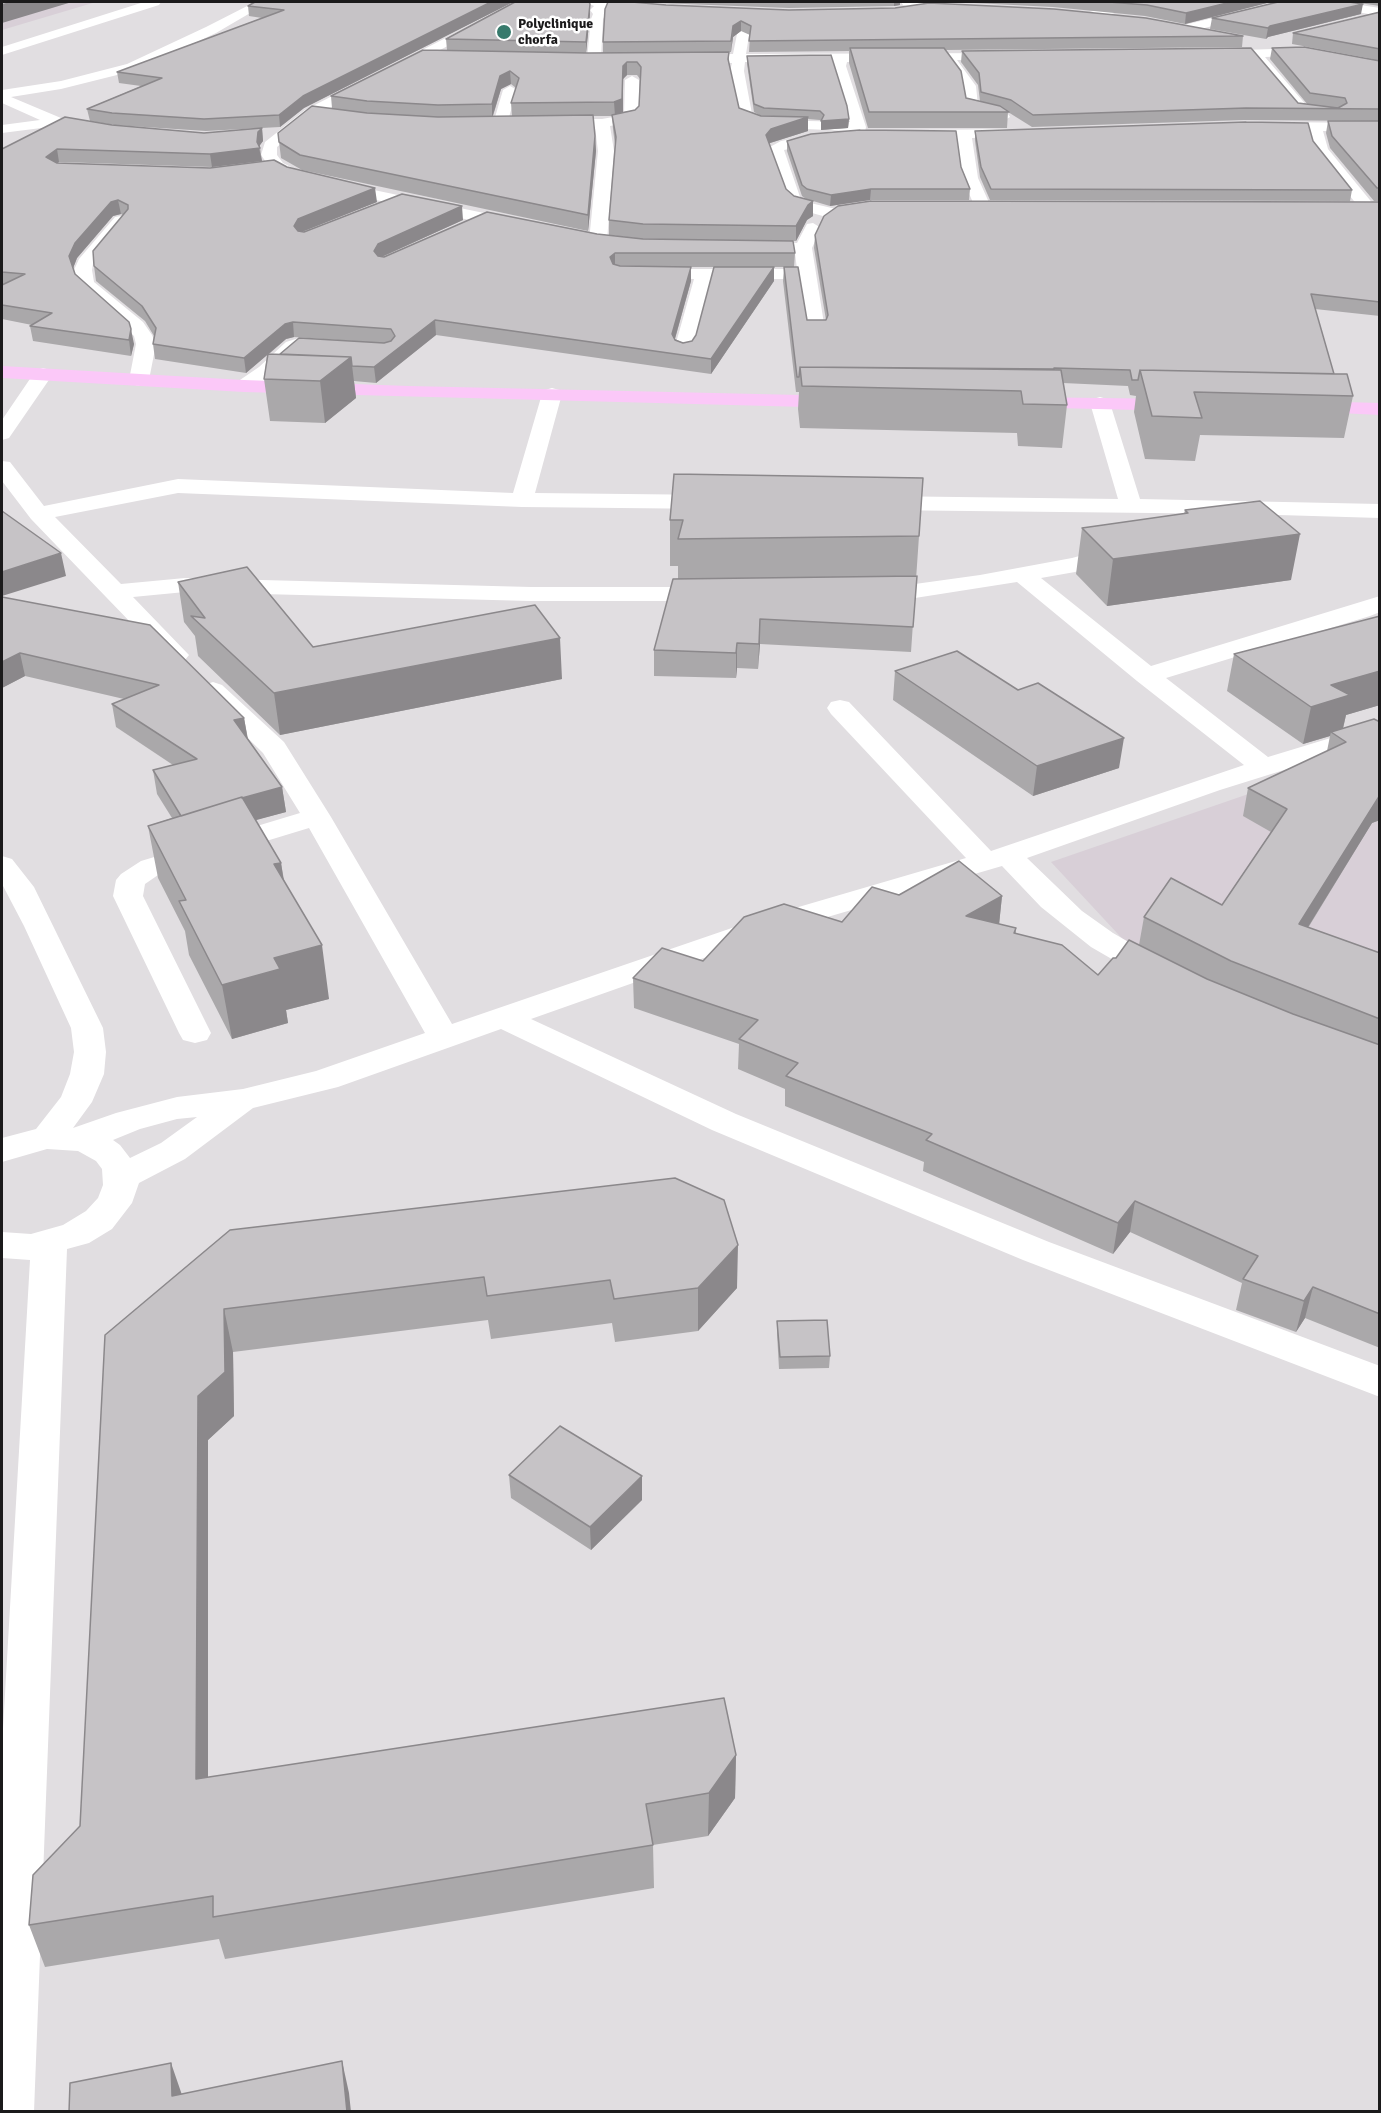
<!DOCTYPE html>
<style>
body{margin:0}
#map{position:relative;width:1381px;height:2113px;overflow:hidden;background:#e1dee1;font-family:Signika,sans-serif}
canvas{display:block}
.frame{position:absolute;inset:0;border:3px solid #1b1a1b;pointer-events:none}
</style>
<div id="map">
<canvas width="1381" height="2113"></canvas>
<div class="frame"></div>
</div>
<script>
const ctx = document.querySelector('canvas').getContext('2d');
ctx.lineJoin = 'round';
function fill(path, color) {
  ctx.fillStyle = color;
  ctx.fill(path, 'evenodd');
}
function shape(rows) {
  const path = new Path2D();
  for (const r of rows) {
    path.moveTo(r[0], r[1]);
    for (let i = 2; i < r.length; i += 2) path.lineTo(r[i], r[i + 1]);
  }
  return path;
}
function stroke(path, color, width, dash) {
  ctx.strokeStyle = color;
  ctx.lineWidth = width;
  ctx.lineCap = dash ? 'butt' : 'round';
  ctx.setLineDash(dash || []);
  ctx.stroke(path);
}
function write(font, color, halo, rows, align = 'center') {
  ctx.font = font + ' Signika,sans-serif';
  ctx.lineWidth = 5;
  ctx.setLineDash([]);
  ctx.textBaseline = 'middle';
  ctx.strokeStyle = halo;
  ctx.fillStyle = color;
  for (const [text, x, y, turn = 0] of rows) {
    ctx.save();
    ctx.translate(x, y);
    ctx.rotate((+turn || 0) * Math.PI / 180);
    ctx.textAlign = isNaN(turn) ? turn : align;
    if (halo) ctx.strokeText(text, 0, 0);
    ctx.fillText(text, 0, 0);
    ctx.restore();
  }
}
fill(shape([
 [2,2,96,2,2,30],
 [1379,749,1379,1050,1130,947,1051,862]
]), '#d8cfd7');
fill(shape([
 [144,2,161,2,159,5,2,55,2,47,144,2],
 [255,2,269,2,216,33,137,70,61,89,11,97,61,118,104,127,106,130,104,133,99,134,57,126,2,133,2,125,40,120,2,103,2,90,61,81,127,64,206,27,255,2],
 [516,2,531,2,315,116,277,147,277,155,283,163,301,172,350,185,527,222,529,226,527,230,521,231,348,194,289,178,271,169,261,155,265,142,305,110,516,2],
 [585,2,630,2,651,3,657,7,651,11,609,7,604,10,606,13,603,19,601,59,594,63,587,59,591,19,593,14,590,10,594,6,585,2],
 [901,2,961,4,967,8,961,12,921,10,903,5,901,2],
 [1127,2,1145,2,1143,5,1090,20,1084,16,1086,13,1127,2],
 [1278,2,1297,2,1295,5,1185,33,1179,29,1180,26,1278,2],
 [1317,2,1341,2,1380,8,1380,16,1323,6,1317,2],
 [744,25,750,29,746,54,1010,53,1012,56,1005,60,957,60,976,86,978,106,1008,114,1010,117,1003,121,966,112,962,86,944,61,847,62,846,66,866,127,864,137,854,137,851,131,760,127,740,119,738,116,730,71,732,63,685,63,678,59,685,55,733,54,738,29,744,25],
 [745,62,833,62,832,66,850,122,767,120,752,114,744,71,745,62],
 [1304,48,1311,52,1309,55,1265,57,1308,107,1326,111,1328,114,1326,117,1321,118,1298,114,1251,58,1210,59,1203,55,1210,51,1304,48],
 [632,76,639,80,640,110,635,121,610,126,614,151,607,241,604,245,598,246,592,245,589,241,598,151,595,127,548,127,541,123,548,119,602,119,624,115,625,80,632,76],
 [510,86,517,90,507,124,500,128,495,127,493,124,503,90,510,86],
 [1264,122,1380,123,1380,131,1323,131,1328,149,1374,205,1376,208,1374,211,1362,211,1313,150,1308,131,1259,129,1257,126,1259,123,1264,122],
 [1021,129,1028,133,1026,136,972,138,978,178,991,207,983,212,975,207,962,178,957,139,910,140,902,135,910,130,1021,129],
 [832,131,837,133,840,136,837,139,784,150,800,197,806,202,836,209,838,213,836,217,830,218,794,208,787,202,768,148,781,141,832,131],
 [121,216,129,221,93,264,92,270,94,282,143,322,152,335,156,344,149,380,146,384,139,386,132,384,129,380,136,344,134,336,79,287,74,270,79,259,115,217,121,216],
 [813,223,821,228,812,248,825,330,823,334,809,334,807,330,799,279,712,279,694,350,691,354,677,354,674,350,694,279,647,278,641,277,638,273,641,269,797,269,795,253,751,252,745,251,742,247,745,243,751,242,797,243,807,224,813,223],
 [299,338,306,340,309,344,306,348,300,350,273,375,251,390,237,390,234,386,237,382,259,367,286,342,299,338],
 [43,368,50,370,53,374,9,438,2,440,2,420,36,370,43,368],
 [552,388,559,390,562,394,535,493,718,495,726,497,729,502,726,507,718,509,522,507,178,493,55,517,121,584,185,578,531,587,713,587,721,589,725,594,721,599,713,601,531,601,185,592,133,597,189,655,185,660,176,663,167,660,106,597,31,519,2,481,2,461,10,462,44,506,178,479,513,493,542,394,545,390,552,388],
 [1100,397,1107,399,1110,403,1140,499,1380,504,1380,518,1245,514,877,510,869,508,866,503,869,498,877,496,1118,499,1090,403,1093,399,1100,397],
 [1120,545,1128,547,1132,552,1128,557,1075,572,1041,578,1151,666,1380,596,1380,612,1370,616,1166,678,1268,757,1380,723,1380,740,1220,790,1027,858,1082,911,1113,933,1170,966,1175,973,1170,980,1159,982,1148,980,1091,947,1041,907,1002,866,783,930,531,1019,736,1114,1049,1242,1380,1366,1380,1397,1023,1260,712,1130,501,1029,338,1087,253,1108,185,1159,139,1183,132,1203,112,1229,89,1243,67,1249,34,2112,2,2112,2,1746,30,1260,2,1258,2,1232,31,1234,63,1225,86,1211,98,1198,103,1185,102,1169,96,1161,78,1151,47,1149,2,1162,2,1138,36,1129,61,1097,70,1074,74,1052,71,1028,24,926,2,884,2,856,12,859,34,887,103,1028,106,1052,104,1074,92,1102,73,1128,116,1113,177,1097,243,1089,316,1071,425,1033,309,828,161,873,145,884,143,896,211,1033,207,1040,195,1043,183,1040,179,1033,113,896,116,880,121,874,141,861,300,813,263,753,204,695,200,690,204,685,213,682,222,685,284,742,331,817,452,1024,761,918,966,858,831,714,827,708,831,702,840,700,849,702,991,851,1244,765,1137,681,1017,582,915,598,870,599,862,597,858,592,862,587,870,585,915,584,980,575,1072,558,1120,545],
 [197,1117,161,1143,130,1158,120,1145,113,1140,140,1129,177,1119,197,1117]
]), '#fff');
fill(shape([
 [2,366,244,380,409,386,844,396,851,398,854,402,851,406,844,408,244,392,2,378,2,366],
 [1021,397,1180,399,1187,401,1190,405,1187,409,1180,411,1014,407,1011,403,1014,399,1021,397],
 [1306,401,1380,403,1380,415,1299,411,1296,407,1299,403,1306,401]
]), '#fbc8f8');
fill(shape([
 [255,2,513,2,304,108,280,127,206,131,114,125,90,121,87,109,141,86,119,83,117,72,262,18,249,16,248,6],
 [608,2,900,2,900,5,894,6,789,8,633,2,666,5,1243,36,1242,47,945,50,966,98,980,101,978,85,961,62,962,51,1308,105,1270,59,1272,48,1373,59,1292,44,1293,33,1380,12,1380,121,1244,120,1032,127,1008,112,1007,128,868,128,849,63,849,51,749,52,750,35,741,31,733,37,731,52,729,52,729,64,739,108,761,116,754,112,747,64,747,56,849,119,848,128,821,130,821,121,820,120,808,119,808,131,770,143,769,144,786,189,794,196,806,199,802,196,787,151,787,141,961,167,970,189,969,200,870,200,830,206,813,201,813,216,807,220,796,241,643,239,609,235,609,220,615,145,613,129,612,116,593,116,595,136,596,151,588,231,302,170,281,158,278,133,332,108,331,96,447,50,446,39,590,14,586,53,603,53,603,42],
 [627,75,637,75,640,79,639,106,635,110,623,112,623,79],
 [511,84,516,88,511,103,512,116,493,116,501,89],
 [954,2,1271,2,1185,24,1145,16,1053,7],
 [1352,2,1380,2,1380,6],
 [1361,14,1268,37,1266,39,1210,29,1212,18],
 [1328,121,1380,121,1380,201,1374,201,1330,148,1326,133],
 [112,125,204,133,262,128,263,141,260,145,260,147,262,161,212,167,59,162,57,163,210,168,287,167,377,202,302,232,304,232,463,220,382,257,597,234,643,239,795,253,794,267,682,267,691,281,675,339,683,343,692,341,774,267,774,281,711,374,436,335,376,383,354,381,356,398,325,423,270,421,264,379,267,355,246,373,155,359,153,344,154,336,145,321,96,281,94,266,123,215,121,214,113,216,77,258,73,268,75,274,134,344,131,356,33,341,30,326,32,325,2,319,2,149],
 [294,337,367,342,280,354,269,354,286,339],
 [975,131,1313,141,1352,190,1350,201,990,200,980,177,975,141],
 [1380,202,1380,316,1315,309,1334,374,1353,396,1344,438,1200,435,1195,461,1145,459,1134,412,1136,396,1130,395,1128,386,1063,383,1067,405,1062,448,1018,446,1017,433,800,428,798,409,799,392,796,392,783,281,784,267,807,320,826,320,814,248,815,235],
 [923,478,911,652,760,644,758,669,737,668,736,678,654,676,654,650,678,579,678,566,670,566,670,520],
 [1185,510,1291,580,1107,606,1076,574,1082,528,1184,514],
 [178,582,313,647,562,679,280,735,198,656,195,636,184,622],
 [2,597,244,718,248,739,282,787,286,812,255,820,281,863,284,880,329,999,286,1010,288,1023,232,1039,189,955,185,931,158,878,148,826,172,818,157,794,153,770,173,765,116,727,112,704,124,699,25,676,2,688],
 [1234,654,1380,705,1346,715,1343,729,1380,722,1380,820,1372,823,1308,928,1380,953,1380,1348,1305,1318,1296,1332,1236,1310,1242,1283,1130,1232,1113,1254,923,1171,924,1162,785,1106,785,1089,738,1069,739,1044,634,1008,633,978,703,961,842,922,899,895,1002,896,999,924,1016,928,1016,934,1098,975,1116,958,1139,945,1144,917,1222,905,1271,832,1243,816,1248,788,1327,751,1330,736,1303,744,1227,691],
 [895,671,1119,768,1033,796,893,700],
 [230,1230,737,1288,698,1331,615,1342,612,1323,491,1339,488,1320,233,1352,234,1416,208,1440,208,1778,736,1755,735,1798,708,1836,653,1845,654,1888,225,1959,219,1939,45,1967,29,1925,80,1826],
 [777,1321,830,1356,829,1368,779,1369,777,1333],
 [509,1475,642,1500,591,1550,511,1498]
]), '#aaa8aa');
fill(shape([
 [12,2,72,2,2,23,2,5],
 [491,2,513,2,304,108,280,127,279,115,303,96],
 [894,2,900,2,900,5,894,6],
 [1231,2,1271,2,1185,24,1186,13],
 [590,4,590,14,586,53,586,42],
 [1363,4,1361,14,1268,37,1266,39,1268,28,1270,26],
 [741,21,741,31,733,37,731,52,733,26],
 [627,62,627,75,623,79,623,112,615,116,614,102,623,66],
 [510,71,511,84,501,89,492,118,492,104,500,76],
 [808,117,808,131,770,143,766,149,766,135,771,129],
 [849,119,848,128,821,130,821,121],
 [262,128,263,141,260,145,259,148,262,161,212,167,210,154,257,142,258,132],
 [595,136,596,151,588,231,588,215],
 [57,149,59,162,49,170,46,157],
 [375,188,377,202,299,233,294,226,298,219],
 [871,189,870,200,830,206,831,195],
 [118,200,121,214,113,216,77,258,72,271,69,256,75,243,111,202],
 [813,201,813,216,807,220,796,241,796,226,808,205],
 [462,206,463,220,379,258,374,251,378,244],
 [615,253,615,267,610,272,610,257],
 [691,267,691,281,672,349,672,334],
 [774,267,774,281,711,374,711,359],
 [435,320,436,335,376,383,374,367],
 [293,322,294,337,286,339,246,373,244,358,285,324],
 [131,329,134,344,131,356,129,340],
 [351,357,356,398,325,423,320,381],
 [1300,534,1291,580,1107,606,1113,559],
 [61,553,66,576,2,596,2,572],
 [760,619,760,644,758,669],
 [560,638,562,679,280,735,274,693],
 [737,643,737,668,736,678,736,653],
 [20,653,25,676,2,688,2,662],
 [1380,671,1380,705,1346,715,1342,732,1331,732,1330,736,1303,744,1311,707,1331,685],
 [244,718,248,741,234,720],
 [1124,738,1119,768,1033,796,1037,766],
 [282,787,286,812,238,825,232,800],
 [1379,795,1380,795,1380,820,1372,823,1292,953,1299,924],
 [281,863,289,915,274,864],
 [1002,896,999,925,966,916],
 [322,945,329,999,286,1010,288,1023,232,1039,222,985,274,958],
 [1135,1201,1130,1232,1113,1254,1118,1223],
 [738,1245,737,1288,698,1331,698,1288],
 [1313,1287,1305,1318,1296,1332,1304,1301],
 [224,1309,233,1352,234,1416,208,1440,208,1822,196,1779,198,1396],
 [642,1476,642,1500,591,1550,590,1527],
 [736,1755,735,1798,708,1836,709,1793],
 [342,2061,349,2093,351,2112,347,2112],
 [171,2063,182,2095,172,2096]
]), '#8b888b');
const building = shape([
 [2,2,12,2,2,5,2,2],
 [255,2,491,2,303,96,279,115,204,119,112,113,87,109,162,78,117,72,284,10,248,6,255,2],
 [515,2,589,2,590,4,586,42,446,39,515,2],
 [608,2,632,2,666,5,789,10,895,8,929,3,1054,9,1146,18,1243,36,749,41,751,26,741,21,733,26,731,41,603,42,605,9,608,2],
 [1109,2,1231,2,1186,13,1147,5,1109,2],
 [1278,2,1349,2,1363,4,1270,26,1268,28,1212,18,1278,2],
 [1380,12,1380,49,1293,33,1380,12],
 [1304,47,1380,61,1380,109,1246,108,1033,115,1011,100,981,92,979,73,962,51,1251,48,1298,103,1338,108,1347,103,1345,98,1310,93,1272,48,1304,47],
 [850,48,944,48,961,71,966,98,1000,106,1009,112,869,112,850,48],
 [423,50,588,53,729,52,728,59,739,108,761,116,808,117,771,129,766,135,786,189,794,196,813,201,808,205,796,226,643,224,609,220,616,137,612,115,635,110,639,106,641,67,637,62,627,62,623,66,622,99,614,102,511,103,519,78,510,71,500,76,492,104,438,105,367,101,331,96,423,50],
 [831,55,847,106,849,119,821,121,824,115,820,111,764,108,754,104,747,56,831,55],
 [312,106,367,113,438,117,593,115,595,136,588,215,300,155,279,142,278,133,312,106],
 [65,117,112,125,204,133,262,128,258,132,257,142,260,148,210,154,57,149,46,157,57,163,210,168,274,160,287,167,375,188,298,219,294,226,298,231,304,232,402,194,462,206,378,244,374,251,378,256,384,257,487,212,597,234,643,239,793,241,795,253,615,253,610,257,613,264,620,266,691,267,672,334,675,340,683,343,692,341,696,335,714,267,774,267,711,359,435,320,374,367,352,366,351,357,280,354,299,338,384,343,391,341,395,336,391,329,293,322,285,324,244,358,153,344,156,328,142,306,94,266,93,251,128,209,128,205,118,200,111,202,75,243,69,256,75,274,129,322,131,329,129,340,30,326,52,313,2,305,2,285,25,274,2,272,2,149,65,117],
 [1328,121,1380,121,1380,188,1377,188,1332,136,1328,121],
 [1246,122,1308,123,1313,141,1352,190,991,189,981,167,975,131,1246,122],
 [860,130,956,131,961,167,970,189,871,189,831,195,807,189,802,185,787,141,811,134,860,130],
 [871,201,1380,202,1380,302,1311,294,1334,374,1140,370,1138,380,1132,380,1130,370,1054,368,1054,369,800,367,799,377,797,377,784,267,798,267,807,320,826,320,828,315,815,235,824,216,838,206,871,201],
 [268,354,351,357,320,381,264,379,268,354],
 [800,367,1061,370,1067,405,1023,404,1021,391,802,386,800,367],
 [1140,370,1347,374,1353,396,1194,392,1202,418,1152,416,1140,370],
 [674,474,923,478,919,536,678,539,683,520,670,520,674,474],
 [1260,501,1300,534,1113,559,1082,528,1188,513,1185,510,1260,501],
 [2,511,61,553,2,572,2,511],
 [247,567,313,647,535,605,560,638,274,693,191,616,205,618,178,582,247,567],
 [917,576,913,627,760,619,759,644,737,643,736,653,654,650,673,579,917,576],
 [2,597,150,625,244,718,234,720,282,787,242,798,242,797,181,816,153,770,197,759,112,704,159,685,20,653,2,662,2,597],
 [1380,616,1380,671,1331,685,1350,695,1311,707,1234,654,1380,616],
 [957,651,1018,690,1038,683,1124,738,1037,766,895,671,957,651],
 [1374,719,1380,722,1380,795,1299,924,1380,953,1380,1019,1231,961,1144,917,1171,878,1222,905,1287,809,1248,788,1346,742,1331,732,1374,719],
 [242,797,281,863,274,864,322,945,274,958,280,969,222,985,179,901,186,900,148,826,242,797],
 [959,861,1002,896,966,916,1016,928,1014,933,1062,945,1098,975,1113,958,1116,958,1129,940,1207,979,1293,1014,1380,1045,1380,1314,1313,1287,1304,1301,1243,1279,1258,1256,1135,1201,1118,1223,926,1140,932,1134,786,1076,798,1063,739,1039,758,1020,633,978,662,948,703,961,744,917,784,904,842,922,872,887,899,895,959,861],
 [675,1178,724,1200,738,1245,698,1288,614,1299,610,1280,487,1296,484,1277,224,1309,225,1372,198,1396,196,1779,724,1698,736,1755,709,1793,646,1804,653,1845,213,1917,213,1896,29,1925,33,1875,80,1826,105,1335,230,1230,675,1178],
 [827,1320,830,1356,780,1357,777,1321,827,1320],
 [560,1426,642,1476,590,1527,509,1475,560,1426],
 [342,2061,347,2112,69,2112,70,2083,171,2063,172,2096,342,2061]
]);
fill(building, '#c6c3c6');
stroke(building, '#8b888b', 1.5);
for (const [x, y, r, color] of [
 [504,32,8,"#377a6c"]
]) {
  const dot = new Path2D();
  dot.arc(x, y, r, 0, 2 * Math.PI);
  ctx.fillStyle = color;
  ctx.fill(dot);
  stroke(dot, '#fff', 2);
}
write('bold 14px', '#1b1a1b', '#fff', [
 ["Polyclinique",518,24],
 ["chorfa",518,40]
], 'left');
</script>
